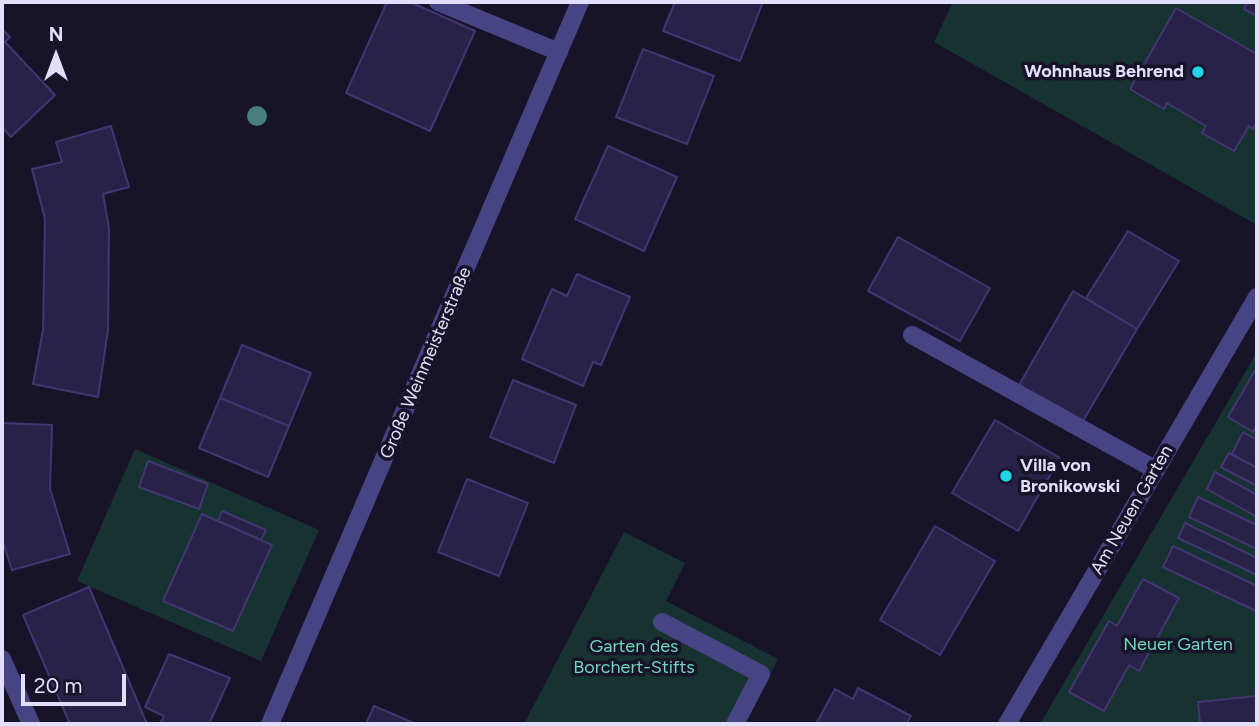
<!DOCTYPE html>
<meta charset="utf-8">
<style>
body{margin:0}
#map{position:relative;width:1259px;height:726px;overflow:hidden;background:#171429;font-family:Figtree,sans-serif}
canvas{display:block}
.frame{position:absolute;inset:0;border:4px solid #e2dffc;pointer-events:none}
.north{position:absolute;left:21px;top:21px;width:70px;height:70px;-webkit-text-stroke:5px #171429;paint-order:stroke;rotate:0deg;font-size:19px;font-weight:700;line-height:28px;text-align:center;color:#e2dffc}
.north::after{content:'';display:block;margin:auto;width:24px;height:32px;background:#e2dffc;clip-path:polygon(50% 0,100% 100%,50% 72%,0 100%)}
.scale{position:absolute;left:21px;top:674px;width:105px;height:32px;box-sizing:border-box;border:4px solid #e2dffc;border-top:0;padding-left:9px;font-size:21px;line-height:24px;white-space:nowrap;color:#e2dffc;-webkit-text-stroke:5px #171429;paint-order:stroke}
</style>
<div id="map">
<canvas width="1259" height="726"></canvas>
<div class="frame"></div>
<div class="north">N</div>
<div class="scale">20 m</div>
</div>
<script>
const ctx = document.querySelector('canvas').getContext('2d');
ctx.lineJoin = 'round';
function fill(path, color) {
  ctx.fillStyle = color;
  ctx.fill(path, 'evenodd');
}
function shape(rows) {
  const path = new Path2D();
  for (const r of rows) {
    path.moveTo(r[0], r[1]);
    for (let i = 2; i < r.length; i += 2) path.lineTo(r[i], r[i + 1]);
  }
  return path;
}
function stroke(path, color, width, dash) {
  ctx.strokeStyle = color;
  ctx.lineWidth = width;
  ctx.lineCap = dash ? 'butt' : 'round';
  ctx.setLineDash(dash || []);
  ctx.stroke(path);
}
function write(font, color, halo, rows, align = 'center') {
  ctx.font = font + ' Figtree,sans-serif';
  ctx.lineWidth = 7;
  ctx.setLineDash([]);
  ctx.textBaseline = 'middle';
  ctx.strokeStyle = halo;
  ctx.fillStyle = color;
  for (const [text, x, y, turn = 0] of rows) {
    ctx.save();
    ctx.translate(x, y);
    ctx.rotate((+turn || 0) * Math.PI / 180);
    ctx.textAlign = isNaN(turn) ? turn : align;
    if (halo) ctx.strokeText(text, 0, 0);
    ctx.fillText(text, 0, 0);
    ctx.restore();
  }
}
fill(shape([
 [953,2,1257,2,1257,225,934,42],
 [1257,352,1257,724,1040,724],
 [135,449,319,530,261,661,77,581],
 [624,532,685,563,666,601,778,659,745,724,524,724]
]), '#173331');
const building = shape([
 [387,2,410,2,475,31,430,131,346,93,387,2],
 [675,2,763,2,740,61,663,31,675,2],
 [1248,2,1257,2,1257,16,1244,9,1248,2],
 [1176,8,1257,54,1257,122,1253,129,1249,126,1234,151,1202,133,1206,126,1167,103,1164,109,1130,89,1176,8],
 [2,29,10,37,5,42,55,95,11,137,2,127,2,29],
 [643,49,714,76,687,144,616,117,643,49],
 [111,126,129,187,103,194,109,228,108,330,98,397,33,384,43,330,45,219,32,169,62,162,56,142,111,126],
 [608,146,677,177,644,251,575,219,608,146],
 [1128,231,1179,261,1137,329,1086,298,1128,231],
 [898,237,990,288,960,341,868,291,898,237],
 [577,274,630,297,601,365,593,362,583,386,522,359,552,289,567,296,577,274],
 [1073,291,1137,329,1083,421,1019,385,1073,291],
 [242,345,311,373,289,426,220,398,242,345],
 [1257,367,1257,424,1253,432,1228,417,1257,367],
 [513,380,576,405,554,463,490,437,513,380],
 [220,398,289,426,268,477,199,448,220,398],
 [995,420,1060,458,1018,531,952,493,995,420],
 [2,423,52,425,50,489,70,554,12,570,2,539,2,423],
 [1243,432,1257,440,1257,468,1232,454,1243,432],
 [1229,453,1257,468,1257,486,1221,467,1229,453],
 [148,461,208,484,199,509,139,487,148,461],
 [1215,472,1257,495,1257,517,1207,489,1215,472],
 [467,479,528,503,499,576,438,552,467,479],
 [1198,497,1257,525,1257,549,1189,517,1198,497],
 [222,511,266,530,261,540,218,521,222,511],
 [202,514,272,545,233,631,163,601,202,514],
 [1185,523,1257,558,1257,575,1178,538,1185,523],
 [935,526,995,561,940,655,880,620,935,526],
 [1173,546,1257,586,1256,611,1163,567,1173,546],
 [1143,579,1179,598,1139,671,1129,665,1104,711,1069,692,1109,621,1117,626,1143,579],
 [89,587,147,724,70,724,23,615,89,587],
 [169,654,230,678,209,724,160,724,164,716,145,707,169,654],
 [858,688,911,716,906,724,816,724,835,689,853,699,858,688],
 [1257,696,1257,724,1200,724,1198,702,1257,696],
 [374,706,416,724,366,724,374,706]
]);
fill(building, '#292248');
stroke(building, '#423672', 2);
stroke(shape([
 [438,2,559,52],
 [912,335,1156,470],
 [662,622,761,674,735,724]
]), '#464483', 18);
stroke(shape([
 [2,659,31,724],
 [270,724,580,2],
 [1007,724,1257,297]
]), '#464483', 18);
ctx.fillStyle = '#487f7a';
for (const [x, y] of [
 [257,116]
]) {
  ctx.beginPath();
  ctx.arc(x, y, 10, 0, 2 * Math.PI);
  ctx.fill();
}
for (const [x, y, r, color] of [
 [1198,72,7,"#1fd5e8"],
 [1006,476,7,"#1fd5e8"]
]) {
  const dot = new Path2D();
  dot.arc(x, y, r, 0, 2 * Math.PI);
  ctx.fillStyle = color;
  ctx.fill(dot);
  stroke(dot, '#171429', 2.5);
}
write('bold 18px', '#e2dffc', '#171429', [
 ["Wohnhaus Behrend",1184,72],
 ["Villa von",1020,466,"left"],
 ["Bronikowski",1020,487,"left"]
], 'right');
write('18px', '#e2dffc', '#171429', [
 ["Große Weinmeisterstraße",426,363,-67],
 ["Am Neuen Garten",1132,510,-60]
]);
write('18px', '#71d6bc', '#171429', [
 ["Neuer Garten",1178,645],
 ["Garten des",634,647],
 ["Borchert-Stifts",634,668]
]);
</script>
